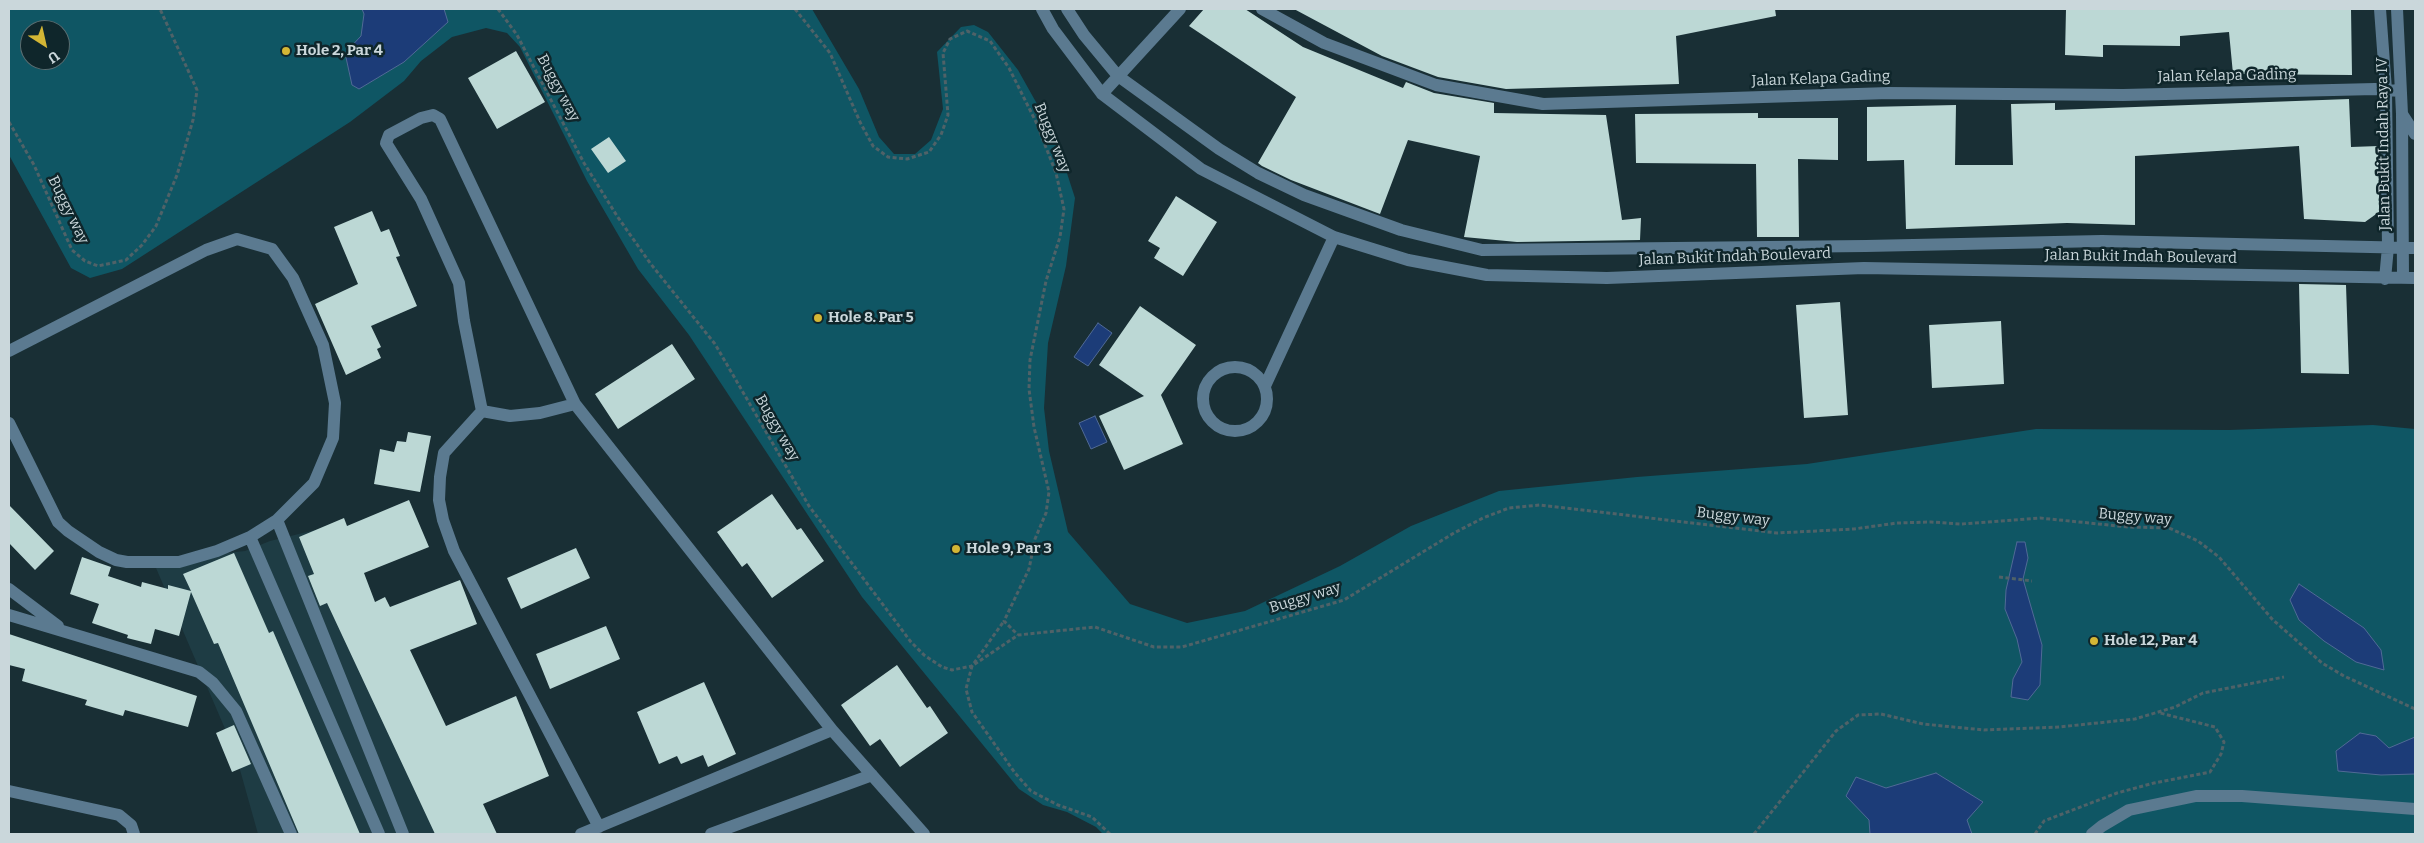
<!DOCTYPE html>
<style>
body{margin:0}
#map{position:relative;width:2424px;height:843px;overflow:hidden;background:#192f35;font-family:Bitter,serif}
canvas{display:block}
.frame{position:absolute;inset:0;border:10px solid #cad7db;pointer-events:none}
.north{position:absolute;left:20px;top:20px;width:50px;height:50px;box-sizing:border-box;background:#0f262b;border:1px solid #5a6d71;border-radius:50%;rotate:145deg;font-size:14px;font-weight:700;line-height:20px;text-align:center;color:#cad7db}
.north::after{content:'';display:block;margin:auto;width:18px;height:22px;background:#d3b635;clip-path:polygon(50% 0,100% 100%,50% 72%,0 100%)}
</style>
<div id="map">
<canvas width="2424" height="843"></canvas>
<div class="frame"></div>
<div class="north">U</div>
</div>
<script>
const ctx = document.querySelector('canvas').getContext('2d');
ctx.lineJoin = 'round';
function fill(path, color) {
  ctx.fillStyle = color;
  ctx.fill(path, 'evenodd');
}
function shape(rows) {
  const path = new Path2D();
  for (const r of rows) {
    if (r.length === 3) {
      path.moveTo(r[0] + r[2], r[1]);
      path.arc(r[0], r[1], r[2], 0, 2 * Math.PI);
      continue;
    }
    path.moveTo(r[0], r[1]);
    for (let i = 2; i < r.length; i += 2) path.lineTo(r[i], r[i + 1]);
  }
  return path;
}
function stroke(path, color, width, dash) {
  ctx.strokeStyle = color;
  ctx.lineWidth = width;
  ctx.lineCap = dash ? 'butt' : 'round';
  ctx.setLineDash(dash || []);
  ctx.stroke(path);
}
function write(font, color, halo, rows, align = 'center') {
  ctx.font = font + ' Bitter,serif';
  ctx.lineWidth = 5;
  ctx.setLineDash([]);
  ctx.textBaseline = 'middle';
  ctx.strokeStyle = halo;
  ctx.fillStyle = color;
  for (const [text, x, y, turn = 0] of rows) {
    ctx.save();
    ctx.translate(x, y);
    ctx.rotate((+turn || 0) * Math.PI / 180);
    ctx.textAlign = isNaN(turn) ? turn : align;
    if (halo) ctx.strokeText(text, 0, 0);
    ctx.fillText(text, 0, 0);
    ctx.restore();
  }
}
fill(shape([
 [340,524,479,834,258,834,235,752,153,561,245,551,270,541]
]), '#1e3c44');
fill(shape([
 [9,9,812,9,859,89,879,137,894,154,915,154,931,140,943,109,937,52,961,27,974,25,988,32,1018,70,1055,136,1075,198,1066,266,1048,343,1044,408,1049,451,1068,532,1130,604,1187,623,1245,611,1340,566,1411,526,1499,491,1637,477,1807,464,2036,429,2229,430,2373,425,2415,429,2415,834,1103,834,1096,827,1067,812,1043,805,1019,789,862,597,689,335,638,269,587,181,520,47,507,33,486,28,452,37,421,61,404,81,350,122,122,269,90,278,71,268,9,155],
 [30,30,60,30,60,60,30,60]
]), '#0f5664');
const water = shape([
 [362,9,444,9,448,22,404,62,359,89,352,85,345,53,361,36,364,14,362,9],
 [1098,323,1112,333,1088,366,1074,357,1098,323],
 [1095,416,1107,442,1091,449,1079,423,1095,416],
 [2017,542,2025,542,2028,558,2023,579,2042,645,2040,685,2028,700,2011,697,2013,679,2022,662,2017,639,2005,609,2006,590,2017,542],
 [2299,584,2364,628,2381,650,2384,670,2356,662,2324,641,2299,620,2290,600,2299,584],
 [2360,733,2376,736,2389,748,2415,737,2415,774,2381,775,2338,771,2336,751,2360,733],
 [1936,773,1983,802,1967,820,1972,834,1870,834,1869,820,1846,796,1856,777,1886,788,1936,773]
]);
fill(water, '#1c3c78');
stroke(water, '#506a96', 1);
fill(shape([
 [1204,9,1245,9,1303,47,1403,88,1406,82,1434,93,1494,103,1494,113,1606,115,1622,220,1641,218,1640,240,1517,242,1464,237,1480,156,1408,140,1380,214,1291,180,1262,166,1258,163,1296,97,1189,26],
 [1294,9,1775,9,1776,16,1676,36,1679,84,1506,89,1438,77,1382,56],
 [2066,9,2351,9,2352,75,2233,74,2229,32,2180,36,2180,46,2103,45,2103,57,2065,55],
 [516,51,545,102,497,129,468,78],
 [2349,99,2351,147,2379,146,2379,212,2365,222,2304,219,2299,146,2135,156,2135,225,2067,223,1906,229,1904,160,1867,161,1867,107,1956,105,1955,165,2013,165,2011,104,2055,103,2055,110],
 [1758,113,1758,118,1838,118,1838,160,1798,159,1799,237,1757,237,1756,164,1636,163,1635,114],
 [609,137,626,161,608,173,591,149],
 [1176,196,1217,222,1183,276,1154,258,1160,248,1148,241],
 [372,211,381,232,389,229,400,256,396,257,417,306,371,326,381,347,377,349,381,358,346,375,315,304,358,284,334,227],
 [2299,284,2346,285,2349,374,2301,373],
 [1840,302,1848,415,1804,418,1796,305],
 [1140,306,1196,345,1161,395,1183,444,1124,470,1099,416,1144,396,1099,365],
 [2001,321,2004,384,1932,388,1929,325],
 [672,344,695,379,618,429,595,394],
 [408,432,431,436,420,492,374,484,380,449,394,452,397,441,406,442],
 [772,494,797,530,801,528,824,561,772,598,747,563,742,567,717,532],
 [409,500,429,547,364,573,375,602,385,597,390,607,460,580,477,624,410,650,446,726,516,696,549,776,483,804,497,834,435,834,327,603,320,606,308,576,314,574,299,537,344,518,347,526],
 [9,505,54,551,35,570,9,543],
 [576,548,590,578,521,609,507,578],
 [234,553,269,633,273,631,360,834,299,834,218,643,214,644,191,592,179,636,155,629,151,644,127,638,128,635,92,623,99,604,70,594,82,557,111,567,108,576,141,587,142,582,168,589,168,585,191,591,183,574],
 [606,626,620,659,550,689,536,654],
 [9,634,197,696,188,727,125,710,123,716,85,705,87,700,22,681,25,669,9,665],
 [897,665,927,708,930,706,948,733,900,767,880,739,870,746,841,705],
 [704,682,736,754,708,767,703,755,681,764,677,756,659,764,637,712],
 [234,725,251,764,232,772,216,733]
]), '#bcd8d5');
stroke(shape([
 [498,9,517,35,584,163,617,216,650,263,715,344,809,506,911,642,924,655,942,667,952,670,972,666,1004,621],
 [795,9,830,53,860,122,873,146,888,157,907,159,929,152,941,135,948,115,943,53,950,39,967,31,990,41,1009,68,1036,122,1056,173,1064,209,1060,237,1046,281,1030,360,1029,389,1034,427,1049,492,1046,513,1035,539,1029,569,1004,621,1018,635],
 [9,122,34,165,72,250,85,261,98,266,126,260,142,245,156,226,177,175,193,120,197,90,160,9],
 [1999,577,2032,581],
 [1110,834,1092,817,1058,805,1031,791,1015,773,972,712,966,689,972,666,1018,635,1095,627,1154,647,1182,647,1344,600,1454,533,1483,518,1509,508,1540,505,1777,533,1854,529,1897,523,1931,522,1961,524,2040,518,2128,527,2169,528,2198,541,2219,557,2272,619,2322,663,2344,676,2415,709],
 [1754,834,1836,731,1858,715,1881,714,1923,724,1984,730,2059,727,2135,719,2175,707,2203,693,2284,677],
 [2035,834,2044,821,2117,793,2154,783,2210,772,2221,754,2224,742,2215,727,2160,713]
]), '#4f6268', 3, [4, 2.5]);
stroke(shape([
 [1042,9,1053,29,1102,94,1201,169,1334,237,1408,260,1487,275,1607,278,1864,268,2415,278],
 [1067,9,1084,35,1118,76,1219,149,1258,173,1304,195,1401,230,1482,250,1866,246,2102,241,2415,248],
 [1262,9,1324,43,1436,85,1543,104,1889,93,2123,95,2375,89,2400,91],
 [2380,9,2386,90,2388,247,2385,279],
 [2397,9,2402,114,2403,278],
 [1102,94,1180,9],
 [2402,114,2415,134],
 [9,351,206,250,237,239,272,249,293,278,323,345,335,403,333,438,314,483,277,520,250,537,217,551,179,562,127,562,116,560,99,552,68,531,58,522,9,423],
 [1235,399,32],
 [1265,386,1334,237],
 [482,411,464,321,459,283,421,199,386,143,389,135,421,118,433,115,440,119,575,404,832,730,924,834],
 [482,411,444,453,440,477,439,500,443,520,454,551,599,827],
 [482,411,510,416,540,413,575,404],
 [277,520,403,834],
 [250,537,379,834],
 [9,589,58,626],
 [9,615,199,672,213,683,236,711,291,834],
 [9,791,119,815,131,825,134,834],
 [581,834,832,730],
 [711,834,872,775],
 [2092,834,2102,826,2129,810,2196,796,2242,796,2415,809]
]), '#5b7a90', 12);
for (const [x, y, r, color] of [
 [286,51,5,"#d3b635"],
 [818,318,5,"#d3b635"],
 [956,549,5,"#d3b635"],
 [2094,641,5,"#d3b635"]
]) {
  const dot = new Path2D();
  dot.arc(x, y, r, 0, 2 * Math.PI);
  ctx.fillStyle = color;
  ctx.fill(dot);
  stroke(dot, '#0f262b', 2);
}
write('bold 15px', '#cad7db', '#0f262b', [
 ["Hole 2, Par 4",296,51],
 ["Hole 8. Par 5",828,318],
 ["Hole 9, Par 3",966,549],
 ["Hole 12, Par 4",2104,641]
], 'left');
write('15px', '#cad7db', '#0f262b', [
 ["Jalan Kelapa Gading",2227,76,-1],
 ["Jalan Kelapa Gading",1821,79,-2],
 ["Buggy way",558,88,62],
 ["Buggy way",1052,138,68],
 ["Jalan Bukit Indah Raya IV",2384,144,-91],
 ["Buggy way",68,210,64],
 ["Jalan Bukit Indah Boulevard",1735,257,-2],
 ["Jalan Bukit Indah Boulevard",2141,257,1],
 ["Buggy way",777,428,60],
 ["Buggy way",1733,517,7],
 ["Buggy way",2135,517,5],
 ["Buggy way",1305,598,-17]
]);
</script>
